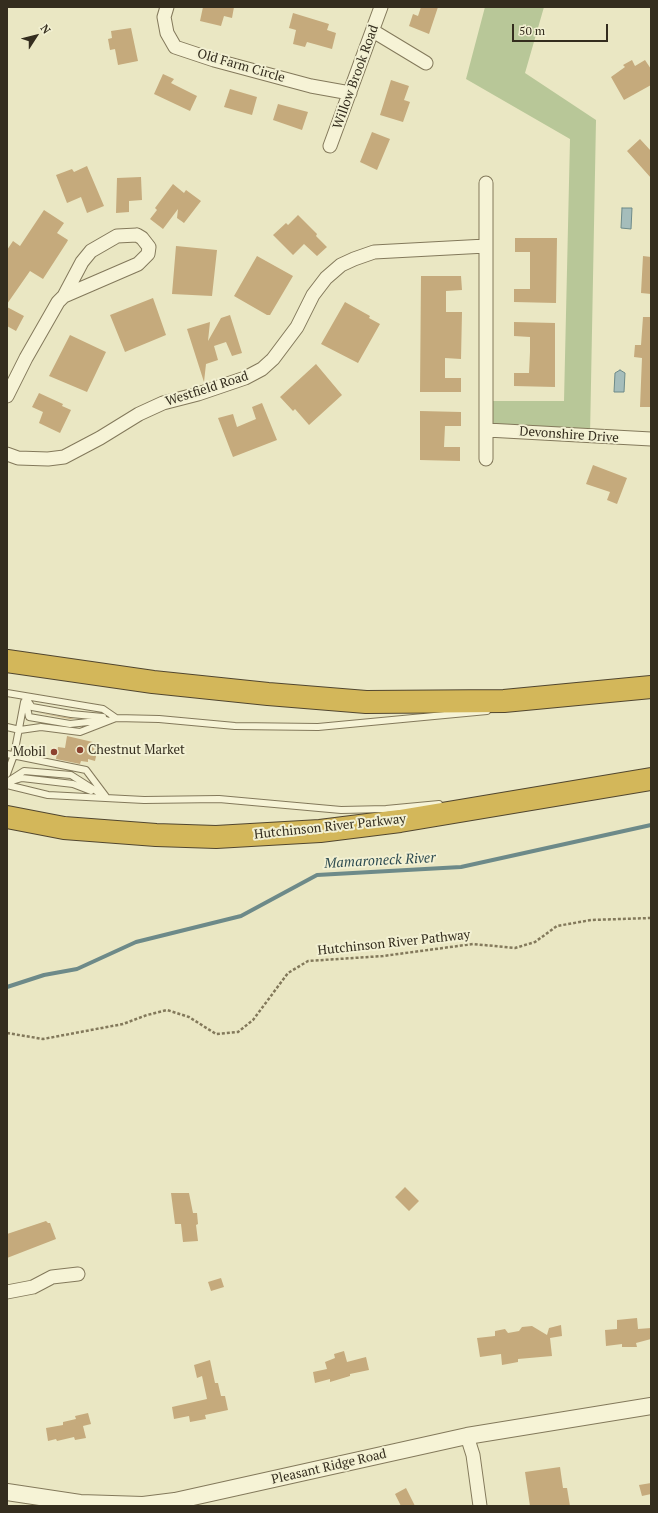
<!DOCTYPE html>
<style>
body{margin:0}
#map{position:relative;width:658px;height:1513px;overflow:hidden;background:#eae7c3;font-family:"PT Serif",serif}
canvas{display:block}
.frame{position:absolute;inset:0;border:8px solid #342d1e;pointer-events:none}
.north{position:absolute;left:16px;top:16px;width:40px;height:40px;-webkit-text-stroke:3px #f2f0d2;paint-order:stroke;rotate:54deg;font-size:11px;font-weight:700;line-height:16px;text-align:center;color:#342d1e}
.north::after{content:'';display:block;margin:auto;width:14px;height:18px;background:#342d1e;clip-path:polygon(50% 0,100% 100%,50% 72%,0 100%)}
.scale{position:absolute;left:512px;top:24px;width:96px;height:18px;box-sizing:border-box;border:2px solid #342d1e;border-top:0;padding-left:5px;font-size:12px;line-height:14px;white-space:nowrap;color:#342d1e;-webkit-text-stroke:3px #f2f0d2;paint-order:stroke}
</style>
<div id="map">
<canvas width="658" height="1513"></canvas>
<div class="frame"></div>
<div class="north">N</div>
<div class="scale">50 m</div>
</div>
<script>
const ctx = document.querySelector('canvas').getContext('2d');
ctx.lineJoin = 'round';
function fill(path, color) {
  ctx.fillStyle = color;
  ctx.fill(path, 'evenodd');
}
function shape(rows) {
  const path = new Path2D();
  for (const r of rows) {
    path.moveTo(r[0], r[1]);
    for (let i = 2; i < r.length; i += 2) path.lineTo(r[i], r[i + 1]);
  }
  return path;
}
function stroke(path, color, width, dash) {
  ctx.strokeStyle = color;
  ctx.lineWidth = width;
  ctx.lineCap = dash ? 'butt' : 'round';
  ctx.setLineDash(dash || []);
  ctx.stroke(path);
}
function write(font, color, halo, rows, align = 'center') {
  ctx.font = font + ' "PT Serif",serif';
  ctx.lineWidth = 4;
  ctx.setLineDash([]);
  ctx.textBaseline = 'middle';
  ctx.strokeStyle = halo;
  ctx.fillStyle = color;
  for (const [text, x, y, turn = 0] of rows) {
    ctx.save();
    ctx.translate(x, y);
    ctx.rotate((+turn || 0) * Math.PI / 180);
    ctx.textAlign = isNaN(turn) ? turn : align;
    if (halo) ctx.strokeText(text, 0, 0);
    ctx.fillText(text, 0, 0);
    ctx.restore();
  }
}
fill(shape([
 [485,7,544,7,525,73,596,120,590,436,487,430,487,401,564,401,570,139,466,79]
]), '#b8c798');
const water = shape([
 [622,208,632,208,631,229,621,228,622,208],
 [620,370,625,373,624,392,614,392,615,373,620,370]
]);
fill(water, '#a5bdbb');
stroke(water, '#6d8a89', 1);
stroke(shape([
 [7,987,44,975,77,969,136,942,241,916,317,875,461,867,651,825]
]), '#6d8a89', 4);
fill(shape([
 [203,7,234,7,232,18,224,16,221,26,200,21],
 [421,7,438,7,429,34,409,26,413,14,418,16],
 [293,13,329,24,327,30,336,33,332,49,307,42,305,47,293,44,296,30,289,28],
 [131,28,138,61,118,65,115,49,110,50,108,39,112,38,111,31],
 [632,60,635,66,645,60,651,69,651,85,624,100,611,77,625,67,623,65],
 [163,74,174,79,171,83,197,96,190,111,154,94],
 [391,80,409,86,404,100,410,102,403,122,380,115],
 [230,89,257,97,252,115,224,107],
 [278,104,308,112,302,130,273,120],
 [372,132,390,139,377,170,360,162],
 [640,139,651,151,651,178,627,151],
 [87,166,104,206,87,213,81,197,67,203,56,175,72,169,74,172],
 [141,177,142,200,129,201,129,212,116,213,117,178],
 [173,184,184,193,186,190,201,201,184,223,177,218,178,209,163,229,150,219,157,210,155,208],
 [44,210,64,223,57,233,68,240,67,242,43,279,30,271,7,304,7,250,13,241,20,246],
 [298,215,317,234,316,236,327,247,317,256,304,244,293,255,273,235,286,223,288,225],
 [515,238,557,238,556,303,514,302,514,289,530,289,530,252,515,252],
 [176,246,217,250,212,296,172,294],
 [257,256,293,276,270,315,267,315,234,296],
 [643,256,651,257,651,294,641,293],
 [421,276,461,276,462,290,446,291,446,312,462,312,461,359,445,358,445,378,461,378,461,392,420,392],
 [153,298,166,335,125,352,110,315],
 [345,302,370,316,369,318,380,324,358,363,321,344],
 [7,307,24,316,16,331,7,326],
 [230,315,242,353,232,356,226,342,214,346,218,360,206,364,204,382,187,329,210,322,208,341,221,318],
 [643,317,651,317,651,407,640,407,642,358,634,357,635,345,641,345],
 [514,322,555,323,555,387,514,386,514,373,529,373,530,352,530,337,514,336],
 [70,335,106,352,87,392,49,376],
 [316,364,342,395,309,425,295,409,293,411,280,397],
 [39,393,63,404,62,406,71,410,60,433,39,423,43,412,32,407],
 [262,403,277,440,233,457,218,418,233,414,237,427,256,419,252,407],
 [420,411,461,412,461,426,445,426,444,447,460,447,460,461,420,460],
 [593,465,627,478,617,504,607,500,610,492,586,484],
 [34,712,70,718,75,719,70,719],
 [67,736,97,743,96,747,98,747,95,761,88,759,88,762,81,761,80,764,56,759,58,747,65,748],
 [405,1187,419,1201,409,1211,395,1197],
 [171,1193,189,1193,193,1213,197,1213,198,1224,196,1225,198,1241,183,1242,181,1224,175,1224],
 [46,1221,48,1223,50,1223,56,1239,7,1258,7,1234],
 [221,1278,224,1287,211,1291,208,1282],
 [637,1318,638,1329,651,1328,651,1339,636,1343,637,1347,622,1347,622,1344,606,1346,605,1330,617,1329,617,1320],
 [561,1325,562,1336,550,1338,552,1356,518,1359,518,1362,502,1365,501,1354,480,1357,477,1338,495,1336,495,1331,505,1329,508,1333,519,1331,522,1327,532,1326,547,1335,549,1328],
 [344,1351,347,1362,366,1357,369,1370,350,1374,350,1376,330,1382,330,1379,315,1383,313,1372,327,1369,325,1362,335,1358,334,1354],
 [210,1360,215,1383,218,1383,221,1396,225,1396,228,1410,205,1415,206,1419,190,1422,189,1416,174,1419,172,1407,207,1399,202,1376,197,1378,194,1365],
 [88,1413,91,1424,83,1426,86,1438,75,1440,74,1437,57,1441,56,1439,48,1441,46,1428,63,1425,63,1422,76,1419,75,1416],
 [560,1467,563,1488,567,1488,570,1506,530,1506,525,1472],
 [651,1483,651,1494,642,1496,639,1485],
 [406,1488,415,1506,401,1506,395,1494]
]), '#c5aa7c');
const service = shape([
 [7,693,103,709,116,718,159,719,235,726,318,727,487,711],
 [25,697,29,717,70,724,106,720],
 [27,700,32,707,71,714,103,717],
 [7,727,20,730,41,727,80,732,116,718],
 [7,754,86,770,107,798],
 [7,774,14,755,24,702],
 [12,781,22,778,73,784,91,791],
 [7,782,24,771,71,775,104,796],
 [7,785,48,795,144,800,219,799,341,810,386,809,439,804]
]);
const minor = shape([
 [167,7,164,17,167,33,175,47,214,60,311,86,350,93],
 [373,31,426,63],
 [330,146,381,7],
 [486,183,486,459],
 [137,235,142,238,149,247,148,254,138,264,64,296,82,262,91,251,117,236,137,235],
 [7,396,26,358,58,302,64,296],
 [487,430,651,439],
 [7,454,18,458,48,459,64,457,100,438,139,414,163,403,198,394,245,378,262,369,273,359,297,327,313,295,326,278,341,265,354,259,374,252,486,246],
 [7,1292,33,1287,52,1277,78,1274],
 [467,1436,473,1455,480,1506]
]);
const tertiary = shape([
 [7,1492,80,1503,143,1505,175,1501,467,1436,651,1406]
]);
const motorway = shape([
 [7,661,153,682,268,694,366,702,504,701,651,687],
 [7,817,64,828,156,835,216,837,320,831,400,821,651,779]
]);
stroke(service, '#83795b', 8);
stroke(minor, '#83795b', 15);
stroke(tertiary, '#83795b', 18);
stroke(motorway, '#51462f', 24);
stroke(shape([
 [7,1033,43,1039,123,1024,147,1015,167,1010,189,1017,216,1034,238,1032,253,1020,288,973,308,961,383,956,473,944,515,948,535,942,557,926,591,920,651,918]
]), '#83795b', 2.5, [3, 2]);
stroke(service, '#f6f3d6', 6);
stroke(minor, '#f6f3d6', 13);
stroke(tertiary, '#f6f3d6', 16);
stroke(motorway, '#d3b75a', 22);
for (const [x, y, r, color] of [
 [80,750,4,"#8d4330"],
 [54,752,4,"#8d4330"]
]) {
  const dot = new Path2D();
  dot.arc(x, y, r, 0, 2 * Math.PI);
  ctx.fillStyle = color;
  ctx.fill(dot);
  stroke(dot, '#f2f0d2', 1.5);
}
write('13px', '#342d1e', '#f2f0d2', [
 ["Old Farm Circle",241,66,16],
 ["Willow Brook Road",356,77,-70],
 ["Westfield Road",207,389,-18],
 ["Devonshire Drive",569,435,4],
 ["Hutchinson River Parkway",330,827,-6],
 ["Hutchinson River Pathway",394,943,-6],
 ["Pleasant Ridge Road",329,1467,-13]
]);
write('13px', '#342d1e', '#f2f0d2', [
 ["Chestnut Market",88,750],
 ["Mobil",46,752,"right"]
], 'left');
write('italic 14px', '#2f4d52', '#f2f0d2', [
 ["Mamaroneck River",380,861,-3]
]);
</script>
